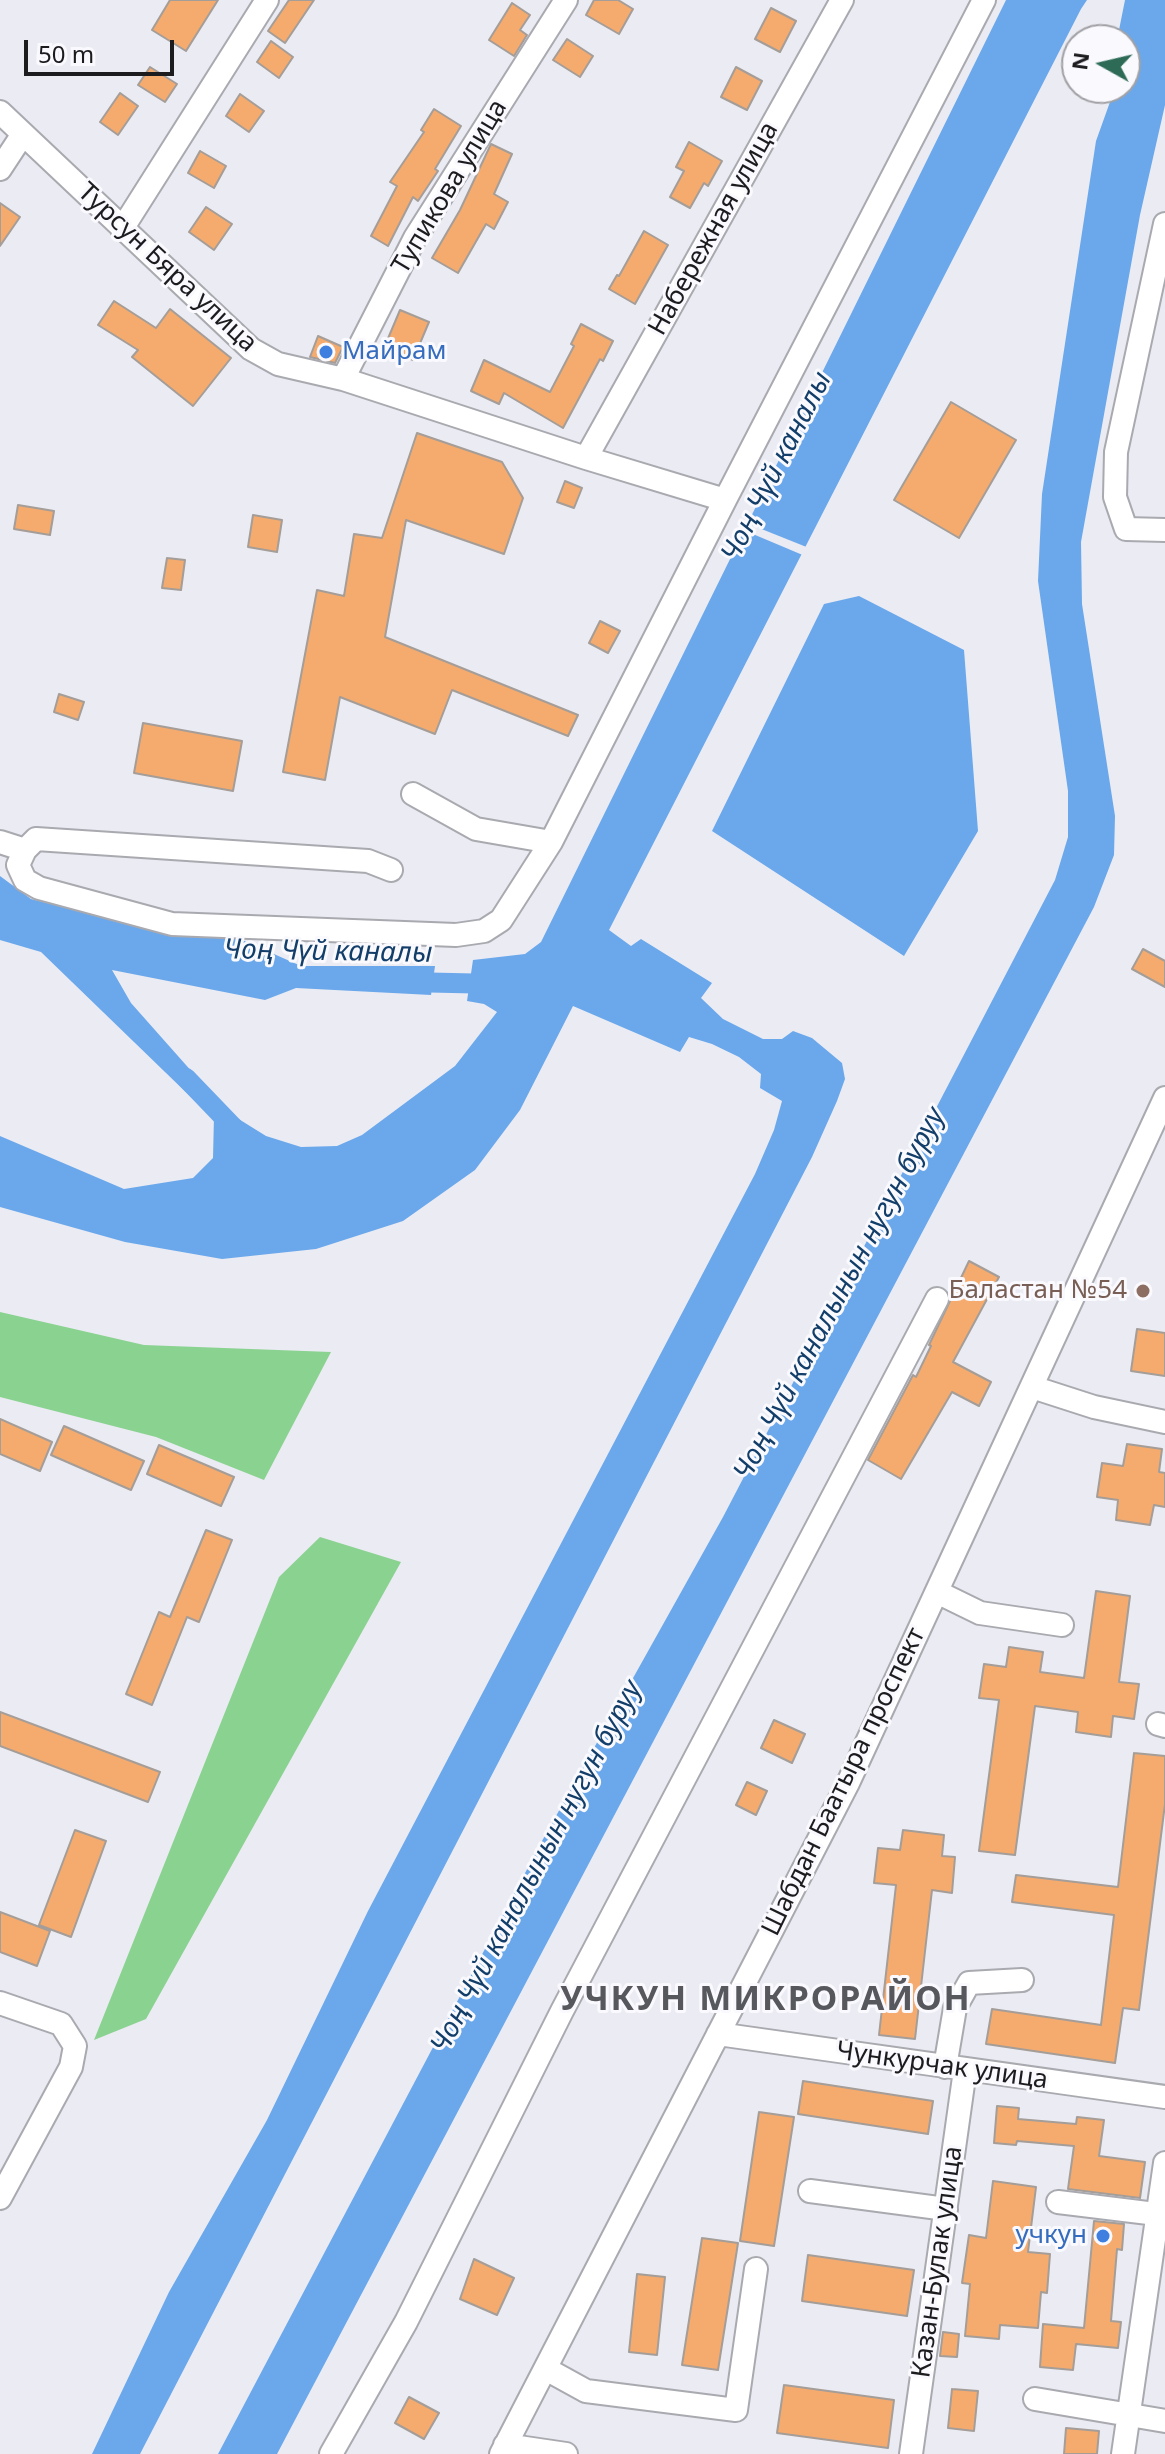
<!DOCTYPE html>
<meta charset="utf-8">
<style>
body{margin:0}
#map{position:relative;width:1165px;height:2454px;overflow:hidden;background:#ebebf3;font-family:"Noto Sans",sans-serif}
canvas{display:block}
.north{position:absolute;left:1061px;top:24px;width:80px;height:80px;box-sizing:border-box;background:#f9f9fe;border:2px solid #a1a1a5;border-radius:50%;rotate:278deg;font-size:22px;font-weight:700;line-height:32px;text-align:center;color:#1c1c1f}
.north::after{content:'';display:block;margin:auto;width:28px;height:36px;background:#2e6b56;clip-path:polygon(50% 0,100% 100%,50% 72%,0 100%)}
.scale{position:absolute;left:24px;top:40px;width:150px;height:36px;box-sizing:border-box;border:4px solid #1c1c1f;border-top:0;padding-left:10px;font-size:24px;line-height:28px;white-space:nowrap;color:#1c1c1f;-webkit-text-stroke:6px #f9f9fe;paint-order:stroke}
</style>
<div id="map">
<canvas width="1165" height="2454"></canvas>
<div class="north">N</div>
<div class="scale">50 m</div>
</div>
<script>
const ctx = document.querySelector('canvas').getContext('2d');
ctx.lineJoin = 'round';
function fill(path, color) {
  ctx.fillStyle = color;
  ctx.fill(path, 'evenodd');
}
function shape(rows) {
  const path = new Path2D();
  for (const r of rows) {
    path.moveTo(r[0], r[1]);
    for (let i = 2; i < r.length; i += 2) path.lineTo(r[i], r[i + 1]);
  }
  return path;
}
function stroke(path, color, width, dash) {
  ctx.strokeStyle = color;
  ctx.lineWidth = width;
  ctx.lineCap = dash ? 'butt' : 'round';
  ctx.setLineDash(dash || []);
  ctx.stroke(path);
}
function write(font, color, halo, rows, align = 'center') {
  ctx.font = font + ' "Noto Sans",sans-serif';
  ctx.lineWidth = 6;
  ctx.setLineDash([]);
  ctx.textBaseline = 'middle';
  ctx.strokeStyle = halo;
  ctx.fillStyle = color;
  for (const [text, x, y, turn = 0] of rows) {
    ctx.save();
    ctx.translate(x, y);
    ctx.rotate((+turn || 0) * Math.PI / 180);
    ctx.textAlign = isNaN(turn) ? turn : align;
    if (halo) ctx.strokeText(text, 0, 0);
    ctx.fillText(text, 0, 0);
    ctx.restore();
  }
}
fill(shape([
 [0,1312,144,1345,331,1352,264,1480,156,1437,0,1397],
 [320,1537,401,1562,146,2019,94,2040,279,1577]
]), '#8ad290');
fill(shape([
 [1006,0,1087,0,1081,9,609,930,631,946,641,939,712,983,701,998,723,1019,763,1039,782,1039,793,1031,812,1038,842,1063,845,1079,837,1101,812,1157,140,2454,92,2454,169,2292,267,2120,368,1911,755,1174,774,1130,782,1101,760,1088,761,1074,739,1057,712,1044,689,1037,680,1052,573,1006,520,1110,475,1170,403,1221,316,1249,222,1259,125,1242,0,1207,0,1136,124,1189,193,1178,213,1158,214,1116,221,1108,266,1136,301,1147,337,1146,362,1135,455,1066,497,1012,484,1004,467,1001,473,960,525,954,541,942],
 [1125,0,1165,0,1165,105,1140,215,1081,542,1082,604,1115,816,1114,855,1094,907,277,2454,218,2454,542,1841,723,1517,1055,880,1068,837,1068,791,1038,581,1042,494,1096,141,1115,88,1125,88,1125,40,1117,40],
 [859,596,964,650,978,831,904,956,712,831,824,604],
 [0,876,31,899,164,931,240,939,301,966,435,966,431,995,296,988,265,1000,112,970,131,1003,209,1091,196,1102,41,952,0,940]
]), '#6aa8eb');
fill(shape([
 [744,522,809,548,805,556,741,529]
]), '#ebebf3');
stroke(shape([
 [408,982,496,984],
 [186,1078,236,1130]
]), '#6aa8eb', 20);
const building = shape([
 [170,0,218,0,186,51,152,30,170,0],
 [289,0,314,0,285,43,268,31,289,0],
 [594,0,618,0,633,9,619,34,586,15,594,0],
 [512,3,530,15,520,30,527,35,514,56,489,40,512,3],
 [771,8,796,21,780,52,755,39,771,8],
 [567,39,593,56,580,77,553,60,567,39],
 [271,41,293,57,279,78,257,62,271,41],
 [150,67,177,84,165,102,138,85,150,67],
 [736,67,762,81,747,110,721,97,736,67],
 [120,93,138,106,118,135,100,122,120,93],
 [240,94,264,111,249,132,226,116,240,94],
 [434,109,461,126,435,169,438,171,418,201,413,197,388,246,371,236,397,186,390,182,424,132,421,130,434,109],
 [689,142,722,161,708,186,704,183,690,208,670,197,684,171,676,167,689,142],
 [491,144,512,154,494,194,508,202,494,229,486,224,458,273,432,258,460,210,491,144],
 [200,151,226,166,214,188,188,173,200,151],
 [0,203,20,217,0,246,0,203],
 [206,207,232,224,214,250,189,232,206,207],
 [644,231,668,245,635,304,609,289,617,275,619,276,644,231],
 [114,301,156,328,170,309,231,358,193,406,132,357,138,350,98,325,114,301],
 [400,310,429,322,413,360,384,348,400,310],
 [581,324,613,341,603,361,600,359,563,428,504,393,499,404,471,391,484,360,550,392,574,346,571,344,581,324],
 [318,336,343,347,335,363,310,357,318,336],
 [951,402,1016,440,959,538,894,500,951,402],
 [417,433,502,462,523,498,504,554,406,520,385,637,578,715,568,736,452,690,435,734,340,697,325,780,283,772,317,590,344,596,354,534,382,538,417,433],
 [565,481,582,488,574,508,557,502,565,481],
 [18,505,54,511,50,535,14,529,18,505],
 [253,515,282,520,277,552,248,547,253,515],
 [167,558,185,560,181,590,162,588,167,558],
 [600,621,620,631,608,653,589,643,600,621],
 [59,694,84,702,78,720,54,712,59,694],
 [143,723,242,741,233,791,134,773,143,723],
 [1143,949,1165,961,1165,987,1132,969,1143,949],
 [969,1261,999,1277,953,1362,991,1382,979,1406,952,1392,901,1479,868,1460,913,1375,916,1377,931,1346,929,1345,969,1261],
 [1137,1329,1165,1333,1165,1376,1131,1371,1137,1329],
 [0,1419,52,1442,40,1471,0,1454,0,1419],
 [64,1426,144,1461,131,1490,51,1455,64,1426],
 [1127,1444,1162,1449,1159,1472,1165,1473,1165,1507,1154,1505,1150,1525,1116,1520,1118,1500,1097,1497,1102,1463,1123,1466,1127,1444],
 [159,1445,234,1477,221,1506,147,1474,159,1445],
 [206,1530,232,1540,199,1622,187,1617,152,1705,126,1694,159,1612,170,1617,206,1530],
 [1096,1591,1130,1596,1119,1682,1139,1684,1134,1719,1113,1716,1111,1737,1076,1732,1078,1712,1035,1706,1015,1855,979,1851,999,1700,979,1698,984,1664,1006,1667,1009,1647,1043,1652,1040,1672,1084,1678,1096,1591],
 [0,1712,160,1772,148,1802,0,1746,0,1712],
 [774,1720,805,1734,792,1763,761,1748,774,1720],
 [1134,1753,1165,1756,1165,1804,1139,2010,1123,2008,1115,2063,986,2044,992,2009,1101,2025,1114,1915,1012,1902,1016,1875,1118,1887,1134,1753],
 [747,1782,767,1791,756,1815,736,1805,747,1782],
 [75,1830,106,1841,71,1937,39,1925,75,1830],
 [903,1830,944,1835,942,1856,955,1857,952,1893,932,1890,915,2039,879,2035,896,1885,874,1883,878,1848,900,1850,903,1830],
 [0,1912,50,1931,37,1966,0,1952,0,1912],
 [803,2081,933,2101,928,2134,798,2114,803,2081],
 [997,2106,1019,2108,1018,2119,1076,2124,1077,2117,1104,2120,1099,2156,1145,2162,1140,2198,1068,2189,1074,2146,1017,2141,1016,2145,994,2143,997,2106],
 [759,2112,794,2117,774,2246,740,2241,759,2112],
 [993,2181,1036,2187,1028,2252,1050,2254,1047,2293,1041,2292,1038,2328,1000,2325,999,2339,965,2336,970,2284,962,2283,969,2235,986,2238,993,2181],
 [1094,2221,1124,2224,1122,2250,1117,2249,1111,2321,1121,2322,1118,2348,1076,2344,1073,2370,1040,2367,1043,2324,1084,2328,1094,2221],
 [702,2238,738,2243,718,2370,682,2365,702,2238],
 [808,2255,914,2270,907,2316,802,2301,808,2255],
 [474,2259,514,2278,497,2315,460,2299,474,2259],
 [637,2274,665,2277,657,2355,629,2352,637,2274],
 [943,2332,959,2334,957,2357,940,2356,943,2332],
 [784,2385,894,2400,888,2448,777,2433,784,2385],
 [952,2389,978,2391,974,2431,948,2428,952,2389],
 [409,2397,439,2413,424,2439,395,2423,409,2397],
 [1066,2428,1099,2431,1097,2454,1064,2454,1066,2428]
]);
fill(building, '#f6ab6e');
stroke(building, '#a49d98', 2);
const minor = shape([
 [0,112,251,349,278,364,343,379,586,458,725,500,984,0],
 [0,169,23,134],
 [1165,224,1116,452,1115,497,1126,529,1165,530],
 [122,229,267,0],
 [343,379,415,238,566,0],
 [586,458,842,0],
 [413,794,476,829,551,842],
 [0,842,25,850],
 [391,870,368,861,36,839,25,850,18,865,25,880,39,888,172,924,456,935,484,931,501,920,551,842,725,500],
 [1032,1387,1094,1407,1165,1422],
 [937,1592,980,1613,1062,1625],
 [1158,1724,1165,1726],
 [0,2003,61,2024,75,2046,71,2067,0,2198],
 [718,2034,1165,2097],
 [945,2067,955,2008,969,1983,1022,1980],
 [810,2191,946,2209],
 [1058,2202,1165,2215],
 [546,2369,586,2391,736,2410,756,2269],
 [1035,2399,1165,2421],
 [505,2445,566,2454],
 [331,2454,406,2322,562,2011,937,1299],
 [501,2454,848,1783,1165,1098],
 [911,2454,965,2070],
 [1123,2454,1165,2163]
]);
stroke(minor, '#a9a9b0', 26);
stroke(minor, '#fff', 22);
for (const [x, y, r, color] of [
 [326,352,8,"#3f7fe0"],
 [1143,1291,8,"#8d6e63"],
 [1103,2236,8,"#3f7fe0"]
]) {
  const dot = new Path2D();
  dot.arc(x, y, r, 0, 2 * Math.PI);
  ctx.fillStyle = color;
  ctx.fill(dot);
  stroke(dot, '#f9f9fe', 3);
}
write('26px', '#1c1c1f', '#f9f9fe', [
 ["Тупикова улица",450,187,-59],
 ["Набережная улица",714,229,-61],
 ["Турсун Бяра улица",167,268,43],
 ["Шабдан Баатыра проспект",844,1782,-64],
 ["Чункурчак улица",942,2066,8],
 ["Казан-Булак улица",938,2262,-82]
]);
write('26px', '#366cbe', '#f9f9fe', [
 ["Майрам",342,352],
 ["учкун",1087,2236,"right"]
], 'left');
write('26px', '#785e54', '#f9f9fe', [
 ["Баластан №54",1127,1291]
], 'right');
write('italic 28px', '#123e69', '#f9f9fe', [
 ["Чоң Чүй каналы",777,467,-63],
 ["Чоң Чүй каналы",328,952,1],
 ["Чоң Чүй каналынын нугун буруу",840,1294,-62],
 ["Чоң Чүй каналынын нугун буруу",537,1867,-62]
]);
ctx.letterSpacing = '2px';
write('bold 34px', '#57575e', '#f9f9fe', [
 ["УЧКУН МИКРОРАЙОН",766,2000]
]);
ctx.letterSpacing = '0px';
</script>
